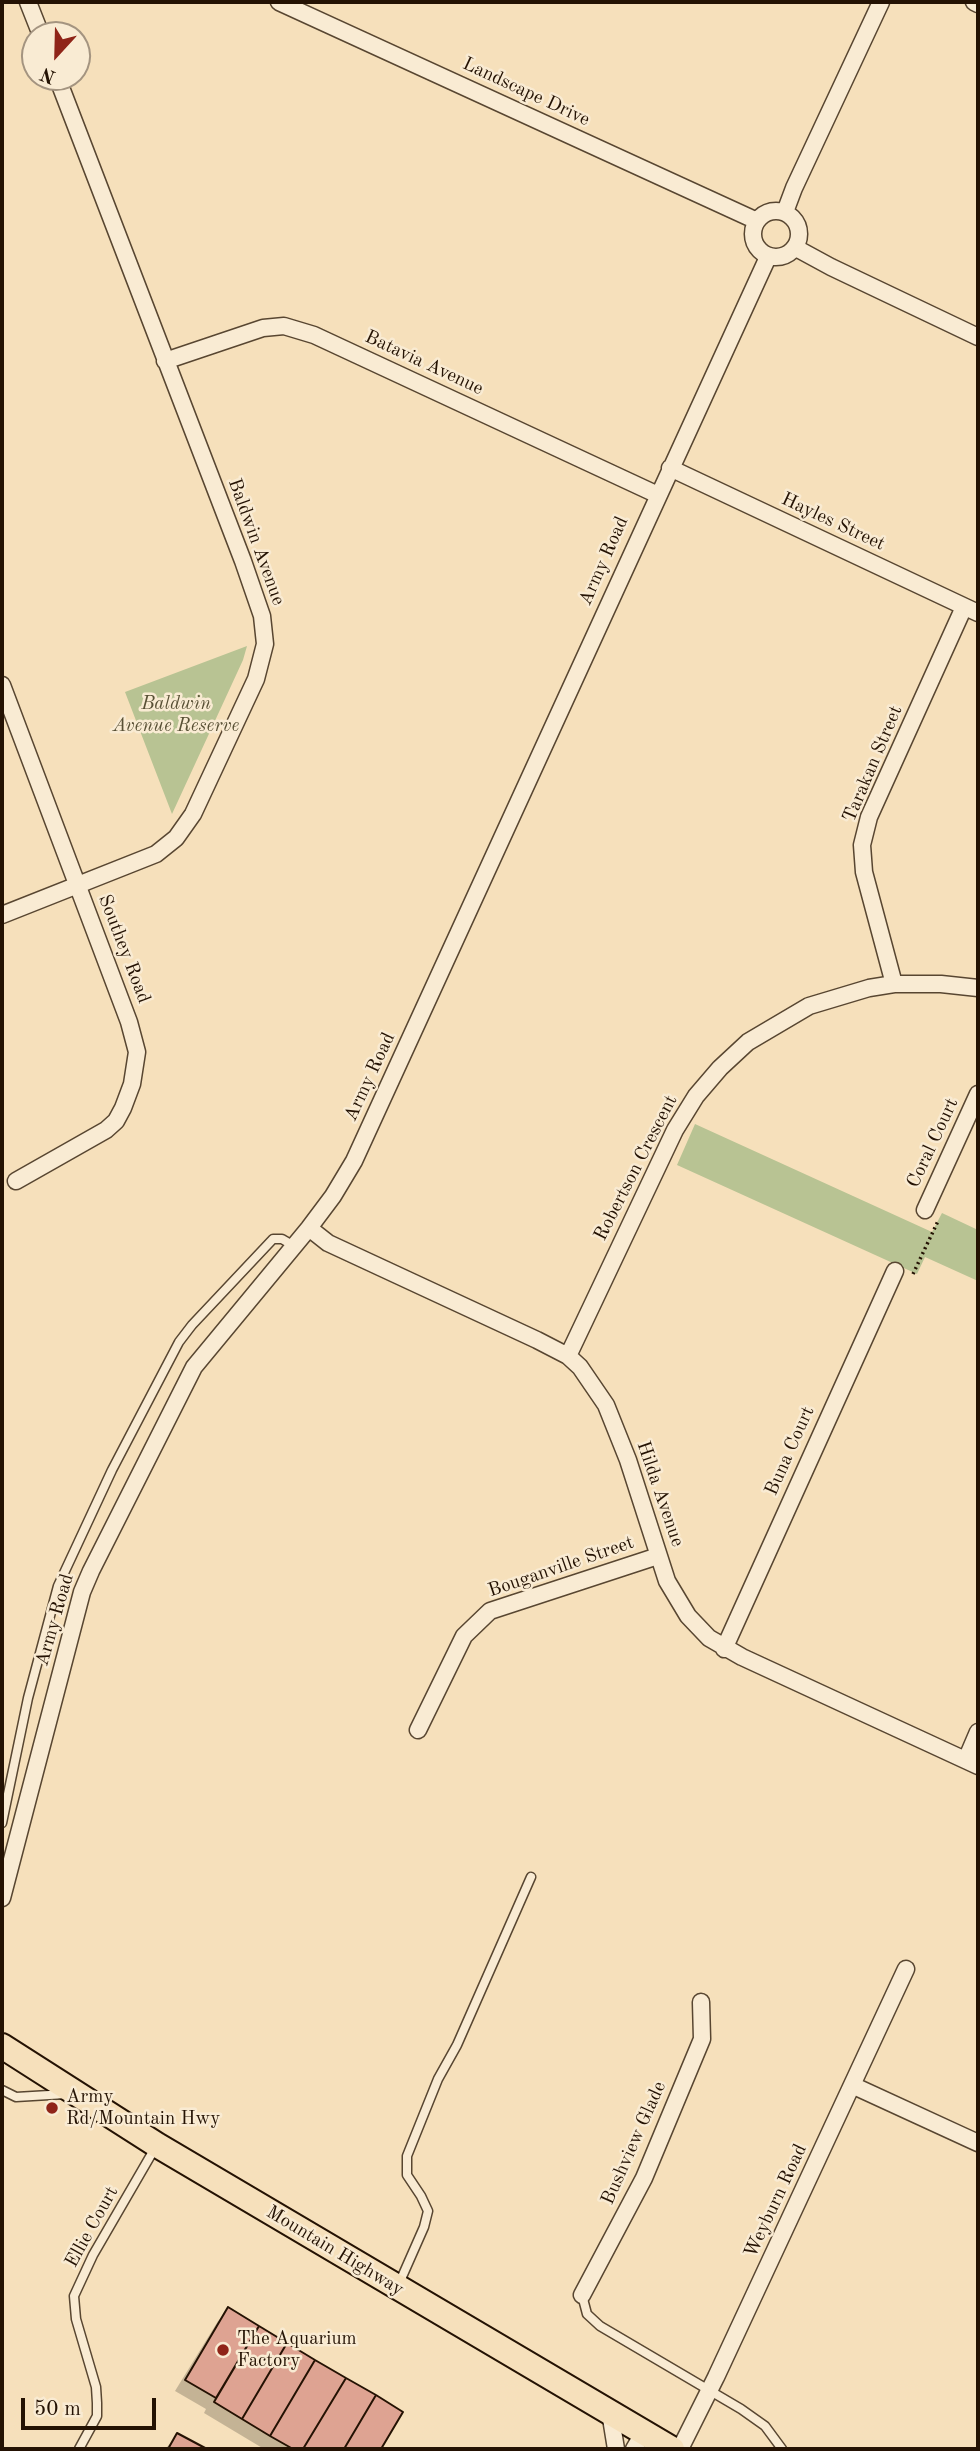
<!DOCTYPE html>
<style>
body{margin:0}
#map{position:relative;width:980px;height:2451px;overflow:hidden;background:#f6e0bb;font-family:"Old Standard TT",serif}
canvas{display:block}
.frame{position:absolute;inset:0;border:4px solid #241203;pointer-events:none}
.north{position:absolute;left:21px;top:21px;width:70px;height:70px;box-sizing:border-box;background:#f9ebd3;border:2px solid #a49480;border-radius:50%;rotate:202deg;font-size:19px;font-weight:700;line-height:28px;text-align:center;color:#241203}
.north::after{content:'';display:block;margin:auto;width:24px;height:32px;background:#8f2418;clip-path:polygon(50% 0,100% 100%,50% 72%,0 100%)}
.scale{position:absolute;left:21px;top:2398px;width:135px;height:32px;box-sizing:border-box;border:4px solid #241203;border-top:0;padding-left:9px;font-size:21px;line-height:24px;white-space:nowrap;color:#241203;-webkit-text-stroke:5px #f9ebd3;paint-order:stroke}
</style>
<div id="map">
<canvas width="980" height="2451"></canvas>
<div class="frame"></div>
<div class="north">N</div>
<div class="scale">50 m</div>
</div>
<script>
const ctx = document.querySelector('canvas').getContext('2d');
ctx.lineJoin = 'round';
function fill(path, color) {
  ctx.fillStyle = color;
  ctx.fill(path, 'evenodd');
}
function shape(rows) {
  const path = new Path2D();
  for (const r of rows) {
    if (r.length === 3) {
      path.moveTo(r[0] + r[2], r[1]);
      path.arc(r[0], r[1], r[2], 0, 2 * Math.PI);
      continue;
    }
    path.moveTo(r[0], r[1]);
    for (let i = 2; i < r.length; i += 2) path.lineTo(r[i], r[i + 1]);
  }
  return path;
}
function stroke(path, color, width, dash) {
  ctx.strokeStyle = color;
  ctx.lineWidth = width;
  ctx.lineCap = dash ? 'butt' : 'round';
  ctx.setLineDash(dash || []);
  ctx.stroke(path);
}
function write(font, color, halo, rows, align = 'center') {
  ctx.font = font + ' "Old Standard TT",serif';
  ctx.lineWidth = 5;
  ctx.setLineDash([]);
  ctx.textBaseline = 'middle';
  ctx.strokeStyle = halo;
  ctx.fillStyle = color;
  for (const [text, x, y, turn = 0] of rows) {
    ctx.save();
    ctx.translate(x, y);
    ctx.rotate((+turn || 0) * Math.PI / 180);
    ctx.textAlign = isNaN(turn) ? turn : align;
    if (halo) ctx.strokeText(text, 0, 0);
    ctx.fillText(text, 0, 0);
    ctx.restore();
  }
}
fill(shape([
 [247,646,243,660,172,814,125,692],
 [695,1124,932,1232,942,1213,978,1230,978,1281,925,1257,917,1274,677,1165]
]), '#b8c393');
fill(shape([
 [229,2310,401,2412,379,2449,264,2449,204,2413,206,2409,175,2391,218,2321],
 [178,2435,203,2449,165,2449]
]), '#0003');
const building = shape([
 [228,2307,259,2326,216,2398,185,2380,228,2307],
 [259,2326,287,2343,242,2419,214,2402,259,2326],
 [287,2343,315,2360,270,2436,242,2419,287,2343],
 [315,2360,346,2378,303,2449,293,2449,270,2436,315,2360],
 [346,2378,376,2395,344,2449,303,2449,346,2378],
 [376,2395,403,2412,381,2449,344,2449,376,2395],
 [177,2433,207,2449,168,2449,177,2433]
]);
fill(building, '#dea392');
stroke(building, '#241203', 2);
const service = shape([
 [2,1823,28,1698,58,1586,112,1470,179,1342,192,1325,273,1239,282,1239,294,1246],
 [2,2090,16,2097,66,2094],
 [398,2286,424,2227,428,2211,421,2196,407,2175,407,2156,438,2079,457,2045,531,1877],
 [582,2295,587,2314,600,2326,741,2409,765,2426,782,2449],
 [79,2449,97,2416,97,2403,96,2387,76,2319,74,2296,93,2255,155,2148]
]);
const minor = shape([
 [28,2,41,35],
 [279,2,757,221],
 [974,2,978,4],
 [776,234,23],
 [785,212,794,188,881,2],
 [796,248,831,267,978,337],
 [165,361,263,328,284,326,314,335,658,495],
 [670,468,978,613],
 [2,685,129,1022,137,1052,132,1084,123,1108,116,1121,106,1130,16,1181],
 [2,915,156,854,176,838,193,814,256,679,265,644,262,616,243,561,57,77],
 [894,984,864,872,862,845,869,817,964,607],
 [925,1210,978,1094],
 [309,1228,328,1243,537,1340,568,1356,580,1367,606,1405,628,1460,667,1581,688,1616,709,1638,742,1657,978,1766],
 [568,1356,675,1130,696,1096,720,1068,748,1042,809,1006,869,988,894,984,941,984,978,988],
 [724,1649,895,1271],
 [418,1730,464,1636,490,1611,658,1556],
 [966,1760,978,1732],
 [2,1898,82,1592,91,1571,194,1367,309,1228,333,1196,354,1161,768,257],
 [854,2086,978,2143],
 [582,2295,644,2178,702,2039,701,2002],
 [610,2412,616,2449],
 [634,2449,644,2432],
 [680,2449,716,2377,906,1969]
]);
const primary = shape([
 [2,2046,157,2145,672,2449]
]);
stroke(service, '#584631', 11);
stroke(minor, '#584631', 19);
stroke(primary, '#241203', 28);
stroke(shape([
 [913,1274,938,1221]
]), '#241203', 3.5, [2, 3.5]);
stroke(service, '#f9ebd3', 8);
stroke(minor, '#f9ebd3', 16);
stroke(primary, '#f6e0bb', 24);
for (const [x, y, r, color] of [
 [52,2108,7,"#8f2418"],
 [223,2350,7,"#8f2418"]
]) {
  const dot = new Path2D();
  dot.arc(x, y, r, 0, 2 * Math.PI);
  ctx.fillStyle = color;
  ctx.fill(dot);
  stroke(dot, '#f9ebd3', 2.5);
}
write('19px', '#241203', '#f9ebd3', [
 ["Landscape Drive",526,92,25],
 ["Batavia Avenue",424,363,25],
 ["Hayles Street",833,522,25],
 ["Baldwin Avenue",256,542,70],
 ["Army Road",604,561,-66],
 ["Tarakan Street",873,764,-67],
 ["Southey Road",124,949,69],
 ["Army Road",370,1077,-65],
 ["Coral Court",933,1143,-65],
 ["Robertson Crescent",636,1168,-63],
 ["Buna Court",790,1451,-66],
 ["Hilda Avenue",660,1494,71],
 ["Bouganville Street",561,1567,-19],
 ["Army Road",55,1620,-74],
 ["Bushview Glade",634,2143,-66],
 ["Weyburn Road",776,2201,-65],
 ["Ellie Court",92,2227,-61],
 ["Mountain Highway",335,2251,31]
]);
write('italic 19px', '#585035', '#f9ebd3', [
 ["Baldwin",176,704],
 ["Avenue Reserve",176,726]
]);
write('19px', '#241203', '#f9ebd3', [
 ["Army",66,2097],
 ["Rd/Mountain Hwy",66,2119],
 ["The Aquarium",237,2339],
 ["Factory",237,2361]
], 'left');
</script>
